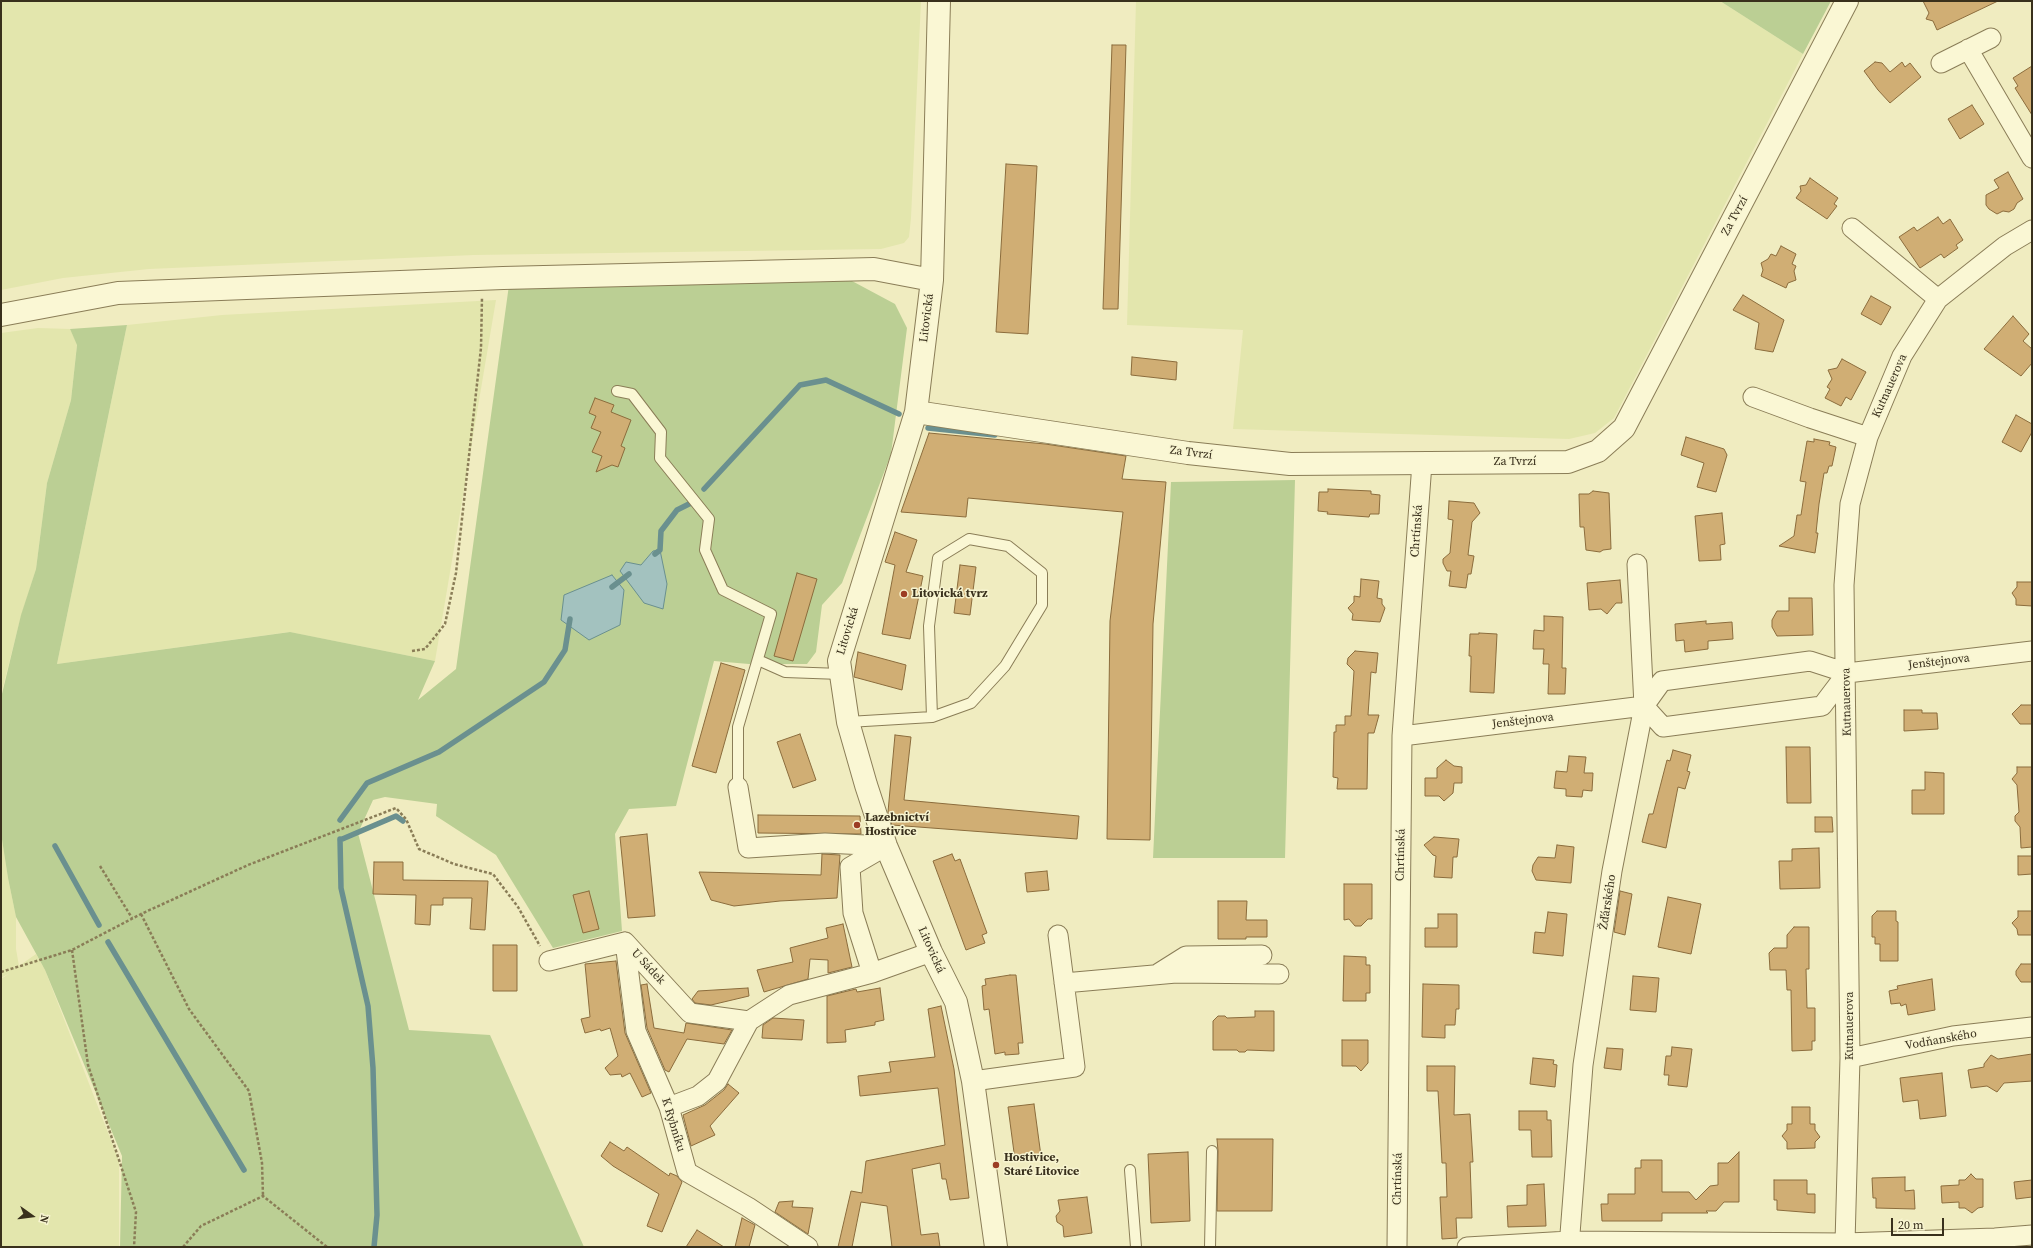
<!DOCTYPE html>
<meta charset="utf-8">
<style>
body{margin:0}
#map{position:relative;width:2033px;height:1248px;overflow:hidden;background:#f0ecc0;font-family:"Source Serif 4",serif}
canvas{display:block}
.frame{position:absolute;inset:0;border:2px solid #39301c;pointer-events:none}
.north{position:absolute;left:12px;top:1196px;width:40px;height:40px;-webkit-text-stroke:3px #f7f4d0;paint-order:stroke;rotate:104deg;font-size:11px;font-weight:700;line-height:16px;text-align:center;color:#39301c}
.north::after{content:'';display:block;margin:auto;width:14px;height:18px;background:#39301c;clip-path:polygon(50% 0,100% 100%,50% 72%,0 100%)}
.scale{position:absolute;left:1891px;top:1218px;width:53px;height:18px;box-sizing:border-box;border:2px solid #39301c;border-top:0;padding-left:5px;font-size:12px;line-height:14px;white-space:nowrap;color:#39301c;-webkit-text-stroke:3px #f7f4d0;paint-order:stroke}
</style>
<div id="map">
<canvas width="2033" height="1248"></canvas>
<div class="frame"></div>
<div class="north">N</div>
<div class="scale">20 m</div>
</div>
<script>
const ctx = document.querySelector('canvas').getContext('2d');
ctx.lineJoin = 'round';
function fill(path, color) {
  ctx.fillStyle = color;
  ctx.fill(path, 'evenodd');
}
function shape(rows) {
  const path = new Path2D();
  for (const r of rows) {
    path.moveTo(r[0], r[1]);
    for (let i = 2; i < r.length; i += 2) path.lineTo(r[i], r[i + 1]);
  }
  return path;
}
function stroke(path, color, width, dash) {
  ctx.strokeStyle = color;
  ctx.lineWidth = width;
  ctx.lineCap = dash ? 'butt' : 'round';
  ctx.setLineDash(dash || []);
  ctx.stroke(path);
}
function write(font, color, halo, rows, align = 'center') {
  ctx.font = font + ' "Source Serif 4",serif';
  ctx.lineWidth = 3;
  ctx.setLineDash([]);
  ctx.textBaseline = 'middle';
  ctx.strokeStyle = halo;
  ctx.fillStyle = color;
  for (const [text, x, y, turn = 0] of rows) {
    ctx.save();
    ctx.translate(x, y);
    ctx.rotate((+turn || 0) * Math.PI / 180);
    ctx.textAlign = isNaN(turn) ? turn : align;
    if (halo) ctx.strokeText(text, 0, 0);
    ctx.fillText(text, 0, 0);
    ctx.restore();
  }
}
fill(shape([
 [1,1,921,1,911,218,909,237,904,243,881,249,474,255,149,269,63,278,1,290],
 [1136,1,1720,1,1803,54,1614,418,1595,433,1569,439,1233,429,1243,330,1127,325],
 [496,300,435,661,289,632,57,664,127,325,222,315],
 [38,328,70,329,77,344,71,400,47,483,36,569,20,620,1,695,1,333],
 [1,832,8,878,16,917,16,949,19,966,36,954,45,970,119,1161,119,1247,1,1247,1,979,10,973,1,978]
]), '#e3e6ad');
fill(shape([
 [1720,1,1831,1,1803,54],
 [852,281,895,304,907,328,891,454,842,583,822,605,816,652,807,664,749,664,714,661,676,806,629,809,615,834,622,931,553,948,496,855,436,816,437,804,385,797,373,800,358,833,409,1030,490,1035,584,1247,120,1247,122,1156,45,970,16,917,8,878,1,833,1,698,21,615,36,569,47,483,71,400,77,345,70,329,127,325,57,664,290,632,435,661,418,700,456,669,509,285],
 [1295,480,1285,858,1153,858,1171,482]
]), '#bbcf94');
const water = shape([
 [660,550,667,584,663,609,644,603,620,571,626,562,641,565,653,551,660,550],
 [612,575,624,590,620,625,589,640,561,620,564,595,612,575]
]);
fill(water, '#a3c2bf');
stroke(water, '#6a908f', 1);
stroke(shape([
 [928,428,995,435],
 [704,489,800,385,826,380,899,414],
 [655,554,660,550,661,531,677,510,691,503],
 [612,587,629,574],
 [340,820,367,783,439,752,544,682,565,650,570,619],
 [340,839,341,888,368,1006,373,1068,377,1215,374,1247],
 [340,840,396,816,403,821],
 [55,846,99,925],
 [108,942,244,1170]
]), '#6a908f', 5.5);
const building = shape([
 [1923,1,1998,1,1937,30,1933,21,1926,19,1929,13,1923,1],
 [1112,45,1126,45,1118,309,1103,309,1112,45],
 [1875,62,1882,63,1890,72,1902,62,1905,67,1910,63,1921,77,1890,103,1878,90,1864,71,1875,62],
 [2032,66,2032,115,2015,88,2018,86,2013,78,2032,66],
 [1972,105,1984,124,1960,139,1948,119,1972,105],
 [1006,164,1037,166,1028,334,996,332,1006,164],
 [2008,172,2023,199,2017,203,2014,209,2009,212,2003,211,1997,214,1989,209,1986,205,1986,195,1999,188,1994,180,2008,172],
 [1810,178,1838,198,1834,204,1837,206,1827,219,1796,198,1801,191,1800,186,1806,185,1810,178],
 [1938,217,1943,224,1950,219,1963,240,1956,245,1958,248,1944,258,1941,254,1920,268,1899,237,1914,227,1917,231,1938,217],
 [1781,246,1796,254,1792,264,1796,266,1794,271,1796,280,1788,283,1786,288,1761,276,1763,270,1761,263,1768,259,1771,254,1776,256,1781,246],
 [1743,295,1784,320,1773,352,1755,349,1759,323,1733,310,1743,295],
 [1871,296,1891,307,1881,325,1861,314,1871,296],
 [2013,316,2029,334,2023,341,2032,349,2032,363,2021,376,1984,349,2013,316],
 [1132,357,1177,362,1176,380,1131,375,1132,357],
 [1842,359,1866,372,1851,400,1846,397,1841,406,1825,398,1830,389,1827,387,1832,379,1828,370,1837,368,1842,359],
 [595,398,614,405,611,412,631,420,621,446,625,448,618,467,612,465,596,472,602,456,592,452,601,432,591,428,596,416,589,413,595,398],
 [2016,415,2032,424,2032,432,2021,452,2002,442,2016,415],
 [929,433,1045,444,1126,456,1122,479,1166,482,1153,624,1150,840,1107,839,1110,621,1123,512,968,498,966,517,901,512,929,433],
 [1686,437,1724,449,1727,455,1716,492,1697,487,1704,463,1681,455,1686,437],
 [1814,439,1830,442,1829,445,1836,447,1832,466,1829,466,1827,473,1824,473,1819,504,1816,533,1818,533,1815,553,1779,546,1794,536,1797,515,1801,515,1806,482,1800,481,1807,441,1814,442,1814,439],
 [1328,489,1371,491,1371,494,1380,495,1379,514,1370,514,1369,517,1327,514,1328,512,1318,511,1319,492,1328,492,1328,489],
 [1593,491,1609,493,1611,549,1603,550,1600,552,1586,550,1584,527,1580,527,1579,494,1589,494,1593,491],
 [1449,501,1474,503,1480,513,1472,522,1468,555,1474,556,1471,574,1468,574,1466,588,1449,586,1451,571,1447,571,1443,563,1443,559,1450,553,1453,520,1448,519,1449,501],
 [1722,513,1725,544,1720,545,1721,560,1699,561,1695,516,1722,513],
 [895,532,917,540,906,572,923,576,910,639,882,634,895,565,885,562,895,532],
 [960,565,976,567,970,615,954,613,960,565],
 [797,573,817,579,793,661,774,656,797,573],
 [1361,579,1379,581,1377,598,1382,599,1382,604,1385,608,1380,622,1352,620,1353,614,1348,608,1354,602,1354,596,1360,597,1361,579],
 [1620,580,1622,603,1616,603,1607,614,1601,609,1589,610,1587,583,1620,580],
 [2017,582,2032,582,2032,606,2016,605,2016,599,2012,593,2017,587,2017,582],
 [1789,598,1812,598,1813,635,1777,636,1772,627,1772,620,1777,611,1789,611,1789,598],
 [1544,616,1563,617,1562,668,1566,668,1565,694,1548,694,1549,664,1543,664,1544,649,1533,649,1534,630,1544,631,1544,616],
 [1706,621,1706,624,1732,622,1733,639,1708,641,1708,649,1685,652,1684,640,1676,641,1675,624,1706,621],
 [1479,633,1497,634,1494,693,1470,692,1471,663,1471,656,1469,656,1470,634,1479,634,1479,633],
 [1355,651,1378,653,1376,673,1371,672,1368,715,1379,715,1374,733,1368,733,1367,789,1337,789,1338,778,1333,777,1334,732,1336,732,1336,725,1345,725,1345,716,1351,716,1354,671,1347,664,1348,658,1355,651],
 [858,652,906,665,902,690,854,677,858,652],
 [721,663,745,670,716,773,692,766,721,663],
 [2021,705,2032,705,2032,724,2020,724,2012,714,2021,705],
 [1904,710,1922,710,1922,713,1937,713,1938,729,1904,731,1904,710],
 [800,734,816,780,793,788,777,742,800,734],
 [895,735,911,737,904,800,1079,816,1077,839,892,825,888,812,895,735],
 [1786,747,1810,747,1811,803,1787,803,1786,747],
 [1673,750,1691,755,1687,771,1690,772,1685,789,1678,787,1666,848,1642,842,1649,814,1653,814,1667,760,1670,761,1673,750],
 [1569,756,1586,757,1584,773,1593,773,1592,791,1583,790,1582,797,1566,796,1566,789,1554,788,1556,771,1567,772,1569,756],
 [1446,760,1454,766,1462,767,1462,783,1454,783,1453,793,1444,801,1439,796,1425,796,1425,778,1437,778,1437,768,1446,760],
 [2017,767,2032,767,2032,847,2021,848,2020,827,2015,821,2015,816,2019,812,2017,785,2012,779,2017,773,2017,767],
 [1925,772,1944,773,1944,814,1912,814,1912,790,1925,790,1925,772],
 [758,815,860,816,861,834,758,833,758,815],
 [1815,817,1832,817,1833,832,1815,832,1815,817],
 [647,834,655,916,628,918,620,837,647,834],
 [1434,837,1459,839,1457,857,1453,857,1452,878,1434,877,1436,856,1433,855,1424,845,1434,837],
 [1557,845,1574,847,1571,883,1536,880,1532,871,1533,865,1538,857,1555,858,1557,845],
 [1819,848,1820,888,1780,889,1779,861,1792,861,1792,849,1819,848],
 [822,854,840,855,837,898,780,901,734,906,711,900,699,872,821,875,822,854],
 [952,854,955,861,960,859,987,933,982,935,985,943,966,950,933,861,952,854],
 [2018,856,2032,856,2032,874,2018,875,2018,856],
 [374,862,403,862,403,880,488,881,485,930,470,929,472,898,443,898,443,905,431,905,430,925,415,924,416,895,373,894,374,862],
 [1047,871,1049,890,1027,892,1025,873,1047,871],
 [1344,884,1372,884,1372,919,1368,919,1361,926,1355,926,1349,919,1344,920,1344,884],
 [589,891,599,929,583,933,573,895,589,891],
 [1620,891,1632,894,1625,935,1614,932,1620,891],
 [1668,897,1701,904,1691,954,1658,947,1668,897],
 [1218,901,1247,901,1246,920,1267,920,1267,937,1246,937,1246,939,1218,939,1218,901],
 [1877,911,1896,911,1896,921,1898,922,1898,961,1880,961,1880,944,1875,944,1875,937,1872,937,1872,916,1877,911],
 [2018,911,2032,911,2032,935,2018,935,2017,929,2012,923,2018,917,2018,911],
 [1548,912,1567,914,1563,956,1533,953,1535,932,1545,933,1548,912],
 [1438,914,1457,914,1457,947,1425,947,1425,928,1438,928,1438,914],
 [843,924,852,967,828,973,828,960,810,959,808,979,764,992,757,970,793,962,790,948,828,938,826,928,843,924],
 [1794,927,1809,927,1809,969,1806,969,1807,1008,1815,1008,1815,1041,1812,1041,1812,1050,1792,1051,1791,990,1787,990,1786,970,1770,970,1769,953,1774,948,1787,948,1787,935,1794,927],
 [493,945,517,945,517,991,493,991,493,945],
 [1344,956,1366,957,1366,965,1370,965,1370,993,1366,993,1366,1001,1343,1001,1344,956],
 [616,961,625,1033,651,1093,642,1097,630,1073,622,1077,621,1074,610,1075,605,1068,618,1056,610,1028,601,1031,600,1029,585,1033,581,1019,590,1017,585,964,616,961],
 [2021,964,2032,964,2032,982,2021,982,2016,975,2016,971,2021,964],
 [1010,975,1016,975,1023,1043,1018,1043,1019,1054,1005,1055,1005,1052,995,1054,989,1009,984,1010,982,986,986,985,985,979,1010,975],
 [1633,976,1659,978,1656,1012,1630,1010,1633,976],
 [1932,979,1935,1010,1908,1015,1906,1004,1901,1006,1900,1003,1891,1004,1889,991,1898,989,1897,986,1932,979],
 [647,984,654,1028,684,1033,686,1023,732,1030,724,1044,687,1039,669,1072,665,1070,647,1028,641,985,647,984],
 [1423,984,1459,985,1459,1009,1456,1009,1455,1025,1445,1025,1445,1038,1422,1037,1423,984],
 [748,988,749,996,711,1005,695,1003,692,999,698,991,748,988],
 [880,988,884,1020,875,1022,875,1025,845,1030,846,1042,827,1043,827,996,856,989,857,992,880,988],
 [941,1006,954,1069,969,1198,950,1200,946,1179,942,1179,940,1163,912,1169,921,1235,938,1233,940,1247,892,1247,887,1206,861,1202,852,1247,838,1247,851,1191,862,1193,866,1161,945,1145,938,1088,860,1096,858,1076,891,1072,889,1062,935,1057,928,1009,941,1006],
 [1255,1011,1274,1011,1274,1051,1247,1050,1245,1052,1239,1052,1237,1050,1213,1050,1213,1021,1218,1016,1225,1016,1227,1018,1255,1017,1255,1011],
 [773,1018,804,1020,802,1040,762,1038,763,1025,773,1018],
 [1342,1040,1368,1040,1368,1063,1361,1071,1356,1066,1342,1066,1342,1040],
 [1672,1047,1692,1049,1687,1087,1668,1085,1669,1075,1664,1075,1666,1056,1671,1056,1672,1047],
 [1607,1048,1623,1049,1621,1070,1604,1068,1607,1048],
 [2032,1054,2032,1081,2004,1083,1997,1092,1987,1086,1971,1088,1968,1070,1984,1067,1984,1064,1991,1055,1998,1059,2032,1054],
 [1533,1058,1554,1060,1553,1064,1557,1065,1555,1087,1530,1084,1533,1058],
 [1427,1066,1455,1066,1454,1115,1470,1114,1473,1162,1470,1162,1472,1218,1456,1218,1457,1238,1442,1239,1440,1197,1447,1197,1446,1163,1442,1163,1438,1091,1427,1091,1427,1066],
 [1942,1073,1946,1116,1920,1119,1918,1100,1903,1102,1900,1078,1942,1073],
 [728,1084,739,1093,710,1126,715,1135,691,1146,683,1115,705,1105,724,1090,728,1084],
 [1034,1104,1041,1156,1015,1160,1008,1107,1034,1104],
 [1792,1107,1810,1107,1810,1124,1815,1124,1815,1130,1820,1137,1815,1142,1815,1148,1787,1149,1787,1142,1782,1136,1787,1130,1787,1124,1792,1124,1792,1107],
 [1519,1111,1547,1111,1547,1120,1551,1120,1552,1157,1532,1157,1531,1130,1519,1130,1519,1111],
 [1217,1139,1273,1139,1272,1211,1217,1211,1218,1151,1217,1139],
 [610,1142,624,1151,627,1147,669,1176,670,1173,677,1176,682,1182,662,1232,647,1226,659,1194,613,1166,601,1156,610,1142],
 [1188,1152,1190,1221,1151,1223,1148,1154,1188,1152],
 [1739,1152,1739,1202,1724,1202,1716,1211,1706,1211,1708,1213,1662,1213,1662,1221,1602,1221,1601,1204,1608,1204,1608,1194,1635,1194,1635,1168,1641,1168,1641,1160,1662,1160,1662,1192,1689,1192,1696,1200,1710,1186,1718,1185,1718,1163,1728,1163,1739,1152],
 [1971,1174,1976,1179,1983,1179,1983,1207,1978,1208,1972,1213,1965,1208,1959,1208,1959,1202,1942,1203,1941,1186,1959,1185,1959,1180,1965,1180,1971,1174],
 [1905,1177,1905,1191,1914,1190,1915,1209,1876,1208,1876,1198,1873,1198,1872,1178,1905,1177],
 [1774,1180,1807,1180,1807,1194,1815,1194,1815,1213,1777,1210,1777,1200,1774,1200,1774,1180],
 [2032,1180,2032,1197,2016,1199,2014,1182,2032,1180],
 [1544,1184,1546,1226,1508,1227,1507,1206,1527,1205,1527,1185,1544,1184],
 [1087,1197,1092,1233,1064,1237,1063,1226,1057,1222,1056,1216,1060,1211,1058,1200,1087,1197],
 [793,1201,792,1207,813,1208,808,1234,775,1212,779,1202,793,1201],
 [742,1218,755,1225,749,1247,735,1247,742,1218],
 [697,1230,724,1247,686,1247,697,1230]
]);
fill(building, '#d0ae74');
stroke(building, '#8b6c3c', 1);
const service = shape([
 [617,391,632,394,661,432,660,458,709,519,705,550,723,590,771,614,738,727,738,787],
 [758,660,785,672,841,674],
 [848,722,932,717,971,703,1005,666,1042,605,1042,573,1008,546,969,539,938,558,929,626,932,717],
 [1130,1170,1136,1247],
 [1210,1247,1212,1151]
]);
const minor = shape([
 [1968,49,2032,158],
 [1941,63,1991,38],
 [1852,228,1938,299],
 [1753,397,1810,418,1868,437],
 [1644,706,1663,727,1822,706,1847,673],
 [1402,736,1644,706,1662,681,1810,661,1847,673,2032,651],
 [738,787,748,848,825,843,886,846],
 [886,846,850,867,853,913,872,973,931,952],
 [625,942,636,1031,669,1107,687,1172,748,1207,808,1247],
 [549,961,625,942,690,1013,749,1021,789,995,872,973],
 [1159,973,1186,956,1262,955],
 [1064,983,1176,973,1279,974],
 [1850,1058,1953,1036,2032,1027],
 [973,1081,1075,1067,1058,935],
 [669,1107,698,1096,717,1081,749,1021],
 [1845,1243,1850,1058,1844,585,1850,504,1868,437,1902,356,1938,299,2005,246,2032,230],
 [1397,1247,1402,736,1422,463],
 [1467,1247,1569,1241,1845,1243,1995,1238,2032,1235],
 [1569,1247,1583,1065,1612,871,1644,706,1637,564]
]);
const tertiary = shape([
 [939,1,932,280,916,412,839,661,848,722,866,785,886,846,931,952,956,1002,973,1081,996,1247],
 [1,315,118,293,503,278,874,269,932,280],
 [916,412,1188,453,1290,464,1568,462,1598,451,1624,428,1847,1]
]);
stroke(service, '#8a7d57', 12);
stroke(minor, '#8a7d57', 21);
stroke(tertiary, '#8a7d57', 24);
stroke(shape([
 [412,651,425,649,445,624,456,573,481,348,482,297],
 [100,866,132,918],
 [141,914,189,1009,249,1091,262,1163,263,1196],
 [72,950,88,1065,136,1212,134,1247],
 [1,972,72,950,141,914,248,865,396,808,406,819,419,849,454,864,493,874,518,907,540,946],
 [183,1247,201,1226,263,1196,327,1247]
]), '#8a7d57', 2.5, [3, 2]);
stroke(service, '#faf7d4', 10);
stroke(minor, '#faf7d4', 19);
stroke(tertiary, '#faf7d4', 22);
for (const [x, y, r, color] of [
 [904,594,4,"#9c3d24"],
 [857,825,4,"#9c3d24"],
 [996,1165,4,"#9c3d24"]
]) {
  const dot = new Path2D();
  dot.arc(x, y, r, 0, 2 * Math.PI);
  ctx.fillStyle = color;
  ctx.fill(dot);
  stroke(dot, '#f7f4d0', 1.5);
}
write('12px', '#39301c', '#f7f4d0', [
 ["Za Tvrzí",1735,216,-62],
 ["Litovická",927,318,-83],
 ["Kutnauerova",1890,386,-66],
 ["Za Tvrzí",1191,453,7],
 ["Za Tvrzí",1515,462],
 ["Chrtínská",1417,531,-86],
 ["Litovická",848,631,-73],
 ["Jenštejnova",1939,662,-7],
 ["Kutnauerova",1847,702,-91],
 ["Jenštejnova",1523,721,-7],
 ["Chrtínská",1401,855,-89],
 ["Žďárského",1608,902,-81],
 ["Litovická",931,950,66],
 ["U Sádek",648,967,47],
 ["Kutnauerova",1850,1026,-90],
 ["Vodňanského",1941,1040,-10],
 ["K Rybníku",673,1125,73],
 ["Chrtínská",1398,1179,-89]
]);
write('bold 12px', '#39301c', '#f7f4d0', [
 ["Litovická tvrz",912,594],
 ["Lazebnictví",865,818],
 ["Hostivice",865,832],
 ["Hostivice,",1004,1158],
 ["Staré Litovice",1004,1172]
], 'left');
</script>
